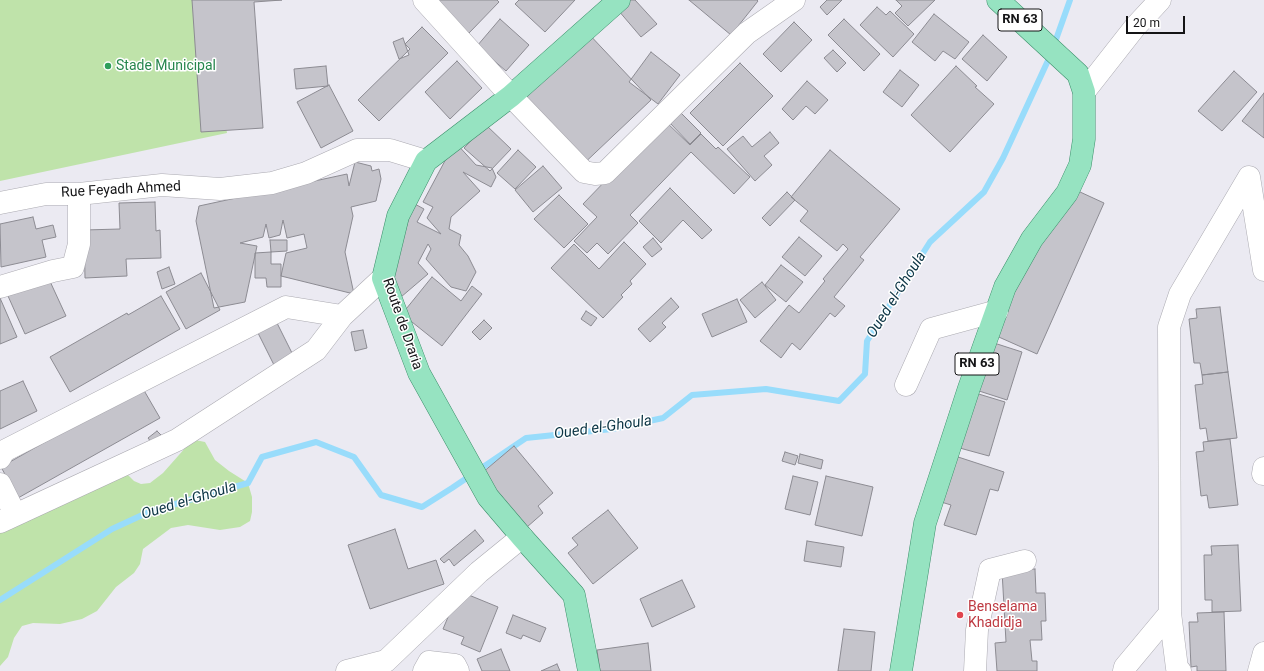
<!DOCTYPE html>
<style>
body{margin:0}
#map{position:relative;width:1264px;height:671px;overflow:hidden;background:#ebeaf2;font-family:Roboto,sans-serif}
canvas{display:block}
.scale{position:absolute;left:1126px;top:16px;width:59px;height:18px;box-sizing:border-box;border:2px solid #141416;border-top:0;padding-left:5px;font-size:12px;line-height:14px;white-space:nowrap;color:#141416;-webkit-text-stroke:3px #fff;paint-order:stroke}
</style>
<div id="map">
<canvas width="1264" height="671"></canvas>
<div class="scale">20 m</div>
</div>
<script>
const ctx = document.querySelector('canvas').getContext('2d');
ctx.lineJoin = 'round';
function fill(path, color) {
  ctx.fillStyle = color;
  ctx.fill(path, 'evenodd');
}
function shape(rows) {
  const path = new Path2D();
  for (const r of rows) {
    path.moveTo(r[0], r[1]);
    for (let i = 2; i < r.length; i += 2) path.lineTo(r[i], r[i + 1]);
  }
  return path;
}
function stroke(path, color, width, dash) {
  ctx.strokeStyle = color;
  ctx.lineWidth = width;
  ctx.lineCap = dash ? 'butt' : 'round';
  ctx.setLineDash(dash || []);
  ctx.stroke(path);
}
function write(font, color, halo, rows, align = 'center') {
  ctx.font = font + ' Roboto,sans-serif';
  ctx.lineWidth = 3;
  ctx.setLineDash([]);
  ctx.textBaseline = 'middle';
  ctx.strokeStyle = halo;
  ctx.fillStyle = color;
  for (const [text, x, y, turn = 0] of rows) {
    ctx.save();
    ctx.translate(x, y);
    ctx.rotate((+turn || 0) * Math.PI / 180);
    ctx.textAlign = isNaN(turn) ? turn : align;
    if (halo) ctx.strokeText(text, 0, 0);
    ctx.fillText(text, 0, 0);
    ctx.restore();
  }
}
fill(shape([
 [0,0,206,0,227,133,0,181],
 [195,440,205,442,215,460,229,471,248,483,252,497,252,512,250,521,240,527,220,530,188,525,171,528,143,549,140,564,134,573,116,587,97,611,82,619,60,624,33,623,22,626,14,638,8,657,0,666,0,522,126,473,134,481,141,484,150,483,163,473,186,447]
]), '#bfe3aa');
stroke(shape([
 [1054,45,1070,0],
 [0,600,112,529,151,511,248,483,262,457,316,442,354,457,381,495,422,507,452,488,526,438,612,429,663,418,692,395,766,389,839,401,865,374,867,341,930,242,984,192,1003,158,1051,54]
]), '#98dcfb', 6);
const building = shape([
 [192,0,282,0,254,2,263,128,201,132,192,0],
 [434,0,497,0,499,2,469,33,434,0],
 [519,0,575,0,545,32,515,4,519,0],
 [629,0,635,0,657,24,641,37,618,10,629,0],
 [689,0,757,0,758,1,731,35,689,0],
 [827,0,842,0,827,15,820,7,827,0],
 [896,0,935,0,908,26,895,13,902,6,896,0],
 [877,7,886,15,890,11,914,34,893,57,860,25,877,7],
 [934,14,969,42,955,59,943,51,935,61,912,42,934,14],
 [500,19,529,45,506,71,477,46,500,19],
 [844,19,880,54,864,71,828,35,844,19],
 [794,22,812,40,781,72,763,54,794,22],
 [422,27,448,53,379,121,358,100,410,49,405,44,422,27],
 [586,31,651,100,577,170,512,102,586,31],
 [983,35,1007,57,987,81,962,59,983,35],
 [403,38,409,55,399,59,393,42,403,38],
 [833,50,846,63,837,72,824,58,833,50],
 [651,52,680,75,658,104,629,82,651,52],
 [457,61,482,88,450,119,425,92,457,61],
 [740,63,773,96,723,146,690,113,740,63],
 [326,66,328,86,296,89,294,69,326,66],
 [956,66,977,86,975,87,994,104,950,152,911,115,956,66],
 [900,70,919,85,902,107,883,92,900,70],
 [1234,71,1257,92,1222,131,1198,111,1234,71],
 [807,81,828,100,815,114,806,106,793,120,782,109,807,81],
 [329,85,353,131,321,148,297,102,329,85],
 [1264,93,1264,138,1242,121,1264,93],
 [681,113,701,133,690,144,670,123,681,113],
 [664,120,690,145,701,134,716,149,718,147,750,177,734,194,691,152,630,215,638,223,608,254,597,243,587,253,574,241,597,217,583,204,664,120],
 [486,125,511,149,490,171,464,148,486,125],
 [770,132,779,143,764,156,772,165,755,181,727,149,743,136,752,147,770,132],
 [455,142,476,165,492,168,496,177,491,187,463,172,480,191,451,217,449,229,461,235,459,245,468,256,476,272,466,291,451,287,426,259,431,249,428,244,418,263,428,274,401,297,392,278,413,203,424,209,417,222,441,234,427,218,433,207,423,202,455,142],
 [518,150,536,167,515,189,497,173,518,150],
 [830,150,900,209,860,257,864,260,834,297,845,306,835,317,830,313,800,350,792,343,781,358,760,341,789,305,799,313,825,281,823,279,848,249,843,244,837,251,800,221,808,211,791,197,830,150],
 [355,162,371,166,372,171,379,169,381,179,376,201,351,207,353,216,345,252,354,294,281,276,286,253,307,248,304,234,287,238,283,220,280,235,269,238,266,224,263,237,240,243,257,246,245,302,214,308,196,221,199,206,347,174,349,186,355,162],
 [543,166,562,188,533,212,515,190,543,166],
 [1067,186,1104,203,1037,354,992,334,1022,257,1032,261,1067,186],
 [670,188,712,230,702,239,683,220,661,243,639,221,670,188],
 [787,192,795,200,770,226,762,218,787,192],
 [559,195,588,224,564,248,534,219,559,195],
 [155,202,156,231,160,230,161,258,126,259,127,276,85,278,84,230,120,229,119,203,155,202],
 [33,217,36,229,53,225,56,237,42,240,46,257,1,267,0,224,33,217],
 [799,237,822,256,805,276,782,257,799,237],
 [653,238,662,249,652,257,643,247,653,238],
 [270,240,287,240,287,251,271,252,270,240],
 [624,242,646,264,630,281,632,284,621,295,623,297,603,318,551,268,574,244,599,269,624,242],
 [271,252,271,264,281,264,281,287,267,287,266,278,255,278,255,253,271,252],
 [781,265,803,282,786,302,765,285,781,265],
 [169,267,175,284,162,289,157,272,169,267],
 [201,273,220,310,186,329,166,292,201,273],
 [48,277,66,316,25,334,8,296,48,277],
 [432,277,461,301,472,286,482,294,442,346,402,314,432,277],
 [762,282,776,300,755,318,740,300,762,282],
 [161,296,180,329,70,392,50,357,127,313,128,315,161,296],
 [0,298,17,337,0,344,0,298],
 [671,298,679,307,662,323,666,327,650,342,638,329,671,298],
 [737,299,747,322,712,337,702,314,737,299],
 [1220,307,1228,372,1202,375,1200,363,1194,363,1189,319,1197,318,1196,309,1220,307],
 [586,311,597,318,591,326,581,319,586,311],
 [484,320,492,328,480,340,472,332,484,320],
 [276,321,293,355,274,365,257,331,276,321],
 [363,330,367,348,355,351,351,332,363,330],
 [991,342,1022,352,1007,400,976,390,991,342],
 [1228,372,1237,438,1208,441,1206,428,1200,429,1195,385,1203,384,1202,375,1228,372],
 [23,381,37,411,0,429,0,391,23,381],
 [142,387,160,418,18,498,1,467,142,387],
 [972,392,1005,402,989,456,956,447,972,392],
 [157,431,165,439,155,447,148,438,157,431],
 [1230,439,1238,505,1209,508,1207,495,1201,496,1196,452,1204,451,1203,442,1230,439],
 [514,446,553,493,538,506,543,513,527,527,482,473,514,446],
 [785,452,798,456,795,465,782,461,785,452],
 [800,454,823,460,821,469,798,463,800,454],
 [952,455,1004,472,998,491,990,489,976,535,944,525,951,505,938,501,952,455],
 [793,476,818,482,810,515,785,509,793,476],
 [826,476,873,487,862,536,815,525,826,476],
 [608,510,638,548,593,584,568,553,578,545,572,538,608,510],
 [395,529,408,569,436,560,444,584,370,609,348,545,395,529],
 [475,530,484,541,454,566,449,559,444,563,440,559,475,530],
 [807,541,844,547,841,567,804,561,807,541],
 [1238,545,1241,611,1212,612,1212,600,1205,600,1204,555,1212,555,1211,546,1238,545],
 [1035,569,1036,593,1045,593,1046,621,1041,621,1042,640,1030,640,1032,661,1037,661,1037,671,997,671,995,643,1006,642,1002,571,1035,569],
 [682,580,695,607,652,627,640,599,682,580],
 [459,591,498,607,480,652,461,644,464,637,443,629,459,591],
 [1224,612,1226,671,1197,671,1197,666,1191,667,1189,622,1198,622,1197,613,1224,612],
 [513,615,546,628,540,642,523,635,521,639,506,633,513,615],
 [844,629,875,632,871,671,838,671,844,629],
 [648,643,651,671,600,671,597,650,648,643],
 [501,649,510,671,482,671,477,659,501,649],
 [557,664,560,671,541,671,557,664]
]);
fill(building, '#c5c4cb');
stroke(building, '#8c8b92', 1);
const minor = shape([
 [424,0,511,96,584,172,595,174,605,173,747,33,794,0],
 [1084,92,1135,27,1160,0],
 [0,203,46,194,79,194,162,185,220,189,272,183,306,173,357,150,390,150,426,161],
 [0,287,53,271,73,267,79,244,79,194],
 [906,385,931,329,997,311],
 [0,458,4,451,286,307,342,316],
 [1263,474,1264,468],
 [0,484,15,514],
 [0,522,177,440,316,350,342,316,383,278],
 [347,671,386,661,479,572,522,537],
 [424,671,429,662,455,665,458,671],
 [975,671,977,630,990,570,1025,561],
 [1124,671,1125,667,1170,613],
 [1180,671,1177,668,1170,613,1169,327,1180,294,1249,177,1264,270],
 [1259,671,1264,653]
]);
const major = shape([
 [589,671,574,595,522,537,488,497,419,373,383,278,398,216,426,161,511,96,619,0],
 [901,671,925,523,969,388,1005,287,1032,239,1067,193,1080,165,1084,139,1084,92,1078,74,998,0]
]);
stroke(minor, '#abaab1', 23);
stroke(major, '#3b8f6a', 23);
stroke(minor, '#fff', 22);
stroke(major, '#96e3c1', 22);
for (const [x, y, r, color] of [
 [108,66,4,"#2e9e5b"],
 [960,615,4,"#e0444e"]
]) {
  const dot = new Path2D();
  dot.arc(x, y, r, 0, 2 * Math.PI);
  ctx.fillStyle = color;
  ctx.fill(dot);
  stroke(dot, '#fff', 1.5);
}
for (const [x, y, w] of [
 [1020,20,44],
 [977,364,44]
]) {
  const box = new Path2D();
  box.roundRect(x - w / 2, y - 11, w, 22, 3);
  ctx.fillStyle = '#fff';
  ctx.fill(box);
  stroke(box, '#141416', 1);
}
write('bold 13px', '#141416', null, [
 ["RN 63",1020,20],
 ["RN 63",977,364]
]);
write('14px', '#27864d', '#fff', [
 ["Stade Municipal",116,66]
], 'left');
write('14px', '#141416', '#fff', [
 ["Rue Feyadh Ahmed",121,190,-3],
 ["Route de Draria",402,324,71]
]);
write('14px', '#be3a42', '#fff', [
 ["Benselama",968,607],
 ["Khadidja",968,623]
], 'left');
write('italic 15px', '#0c3545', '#fff', [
 ["Oued el-Ghoula",897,295,-58],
 ["Oued el-Ghoula",603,428,-8],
 ["Oued el-Ghoula",189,501,-17]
]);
</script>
